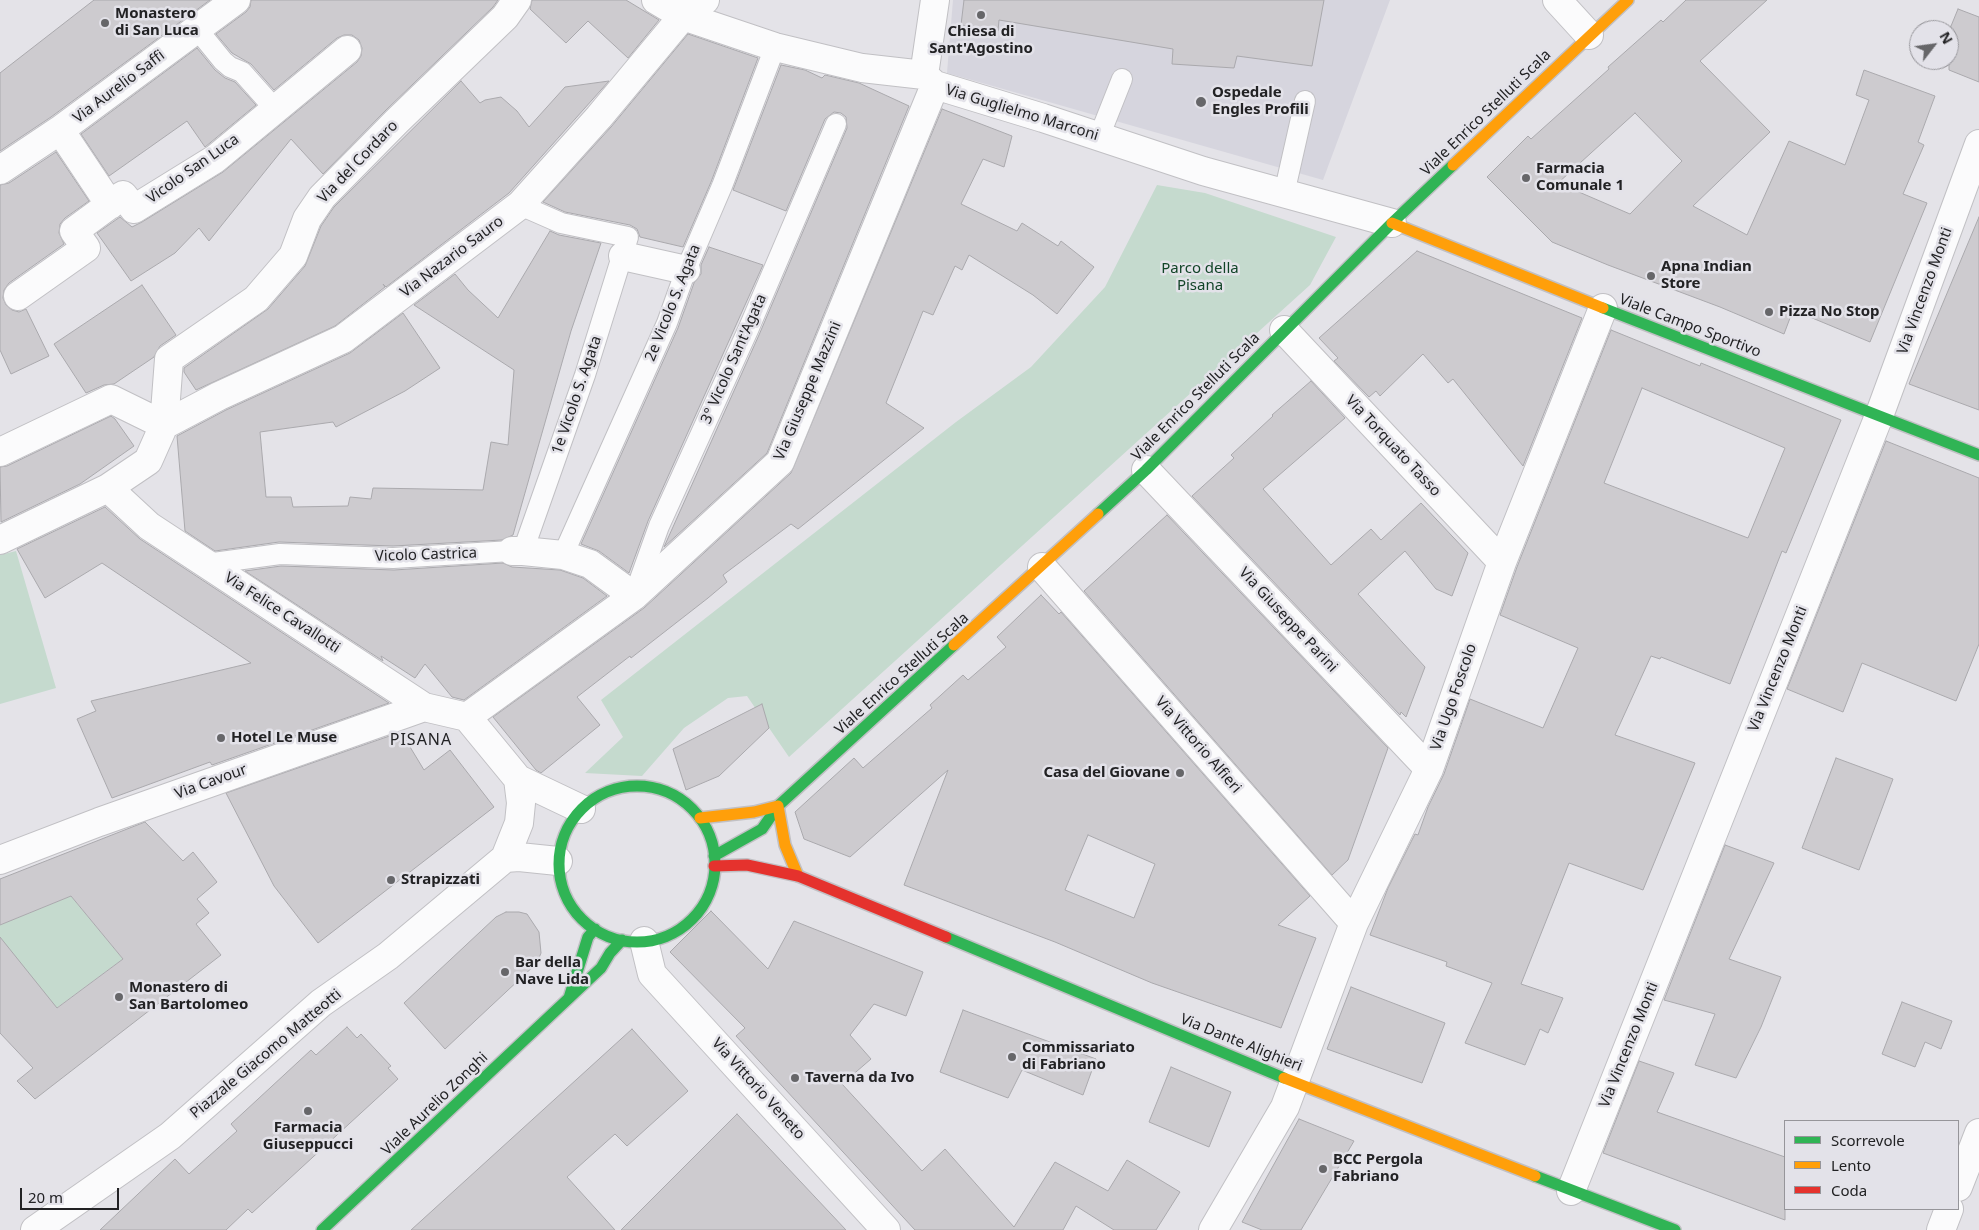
<!DOCTYPE html>
<meta charset="utf-8">
<style>
body{margin:0}
#map{position:relative;width:1979px;height:1230px;overflow:hidden;background:#e4e3e8;font-family:"Noto Sans",sans-serif}
canvas{display:block}
.legend{position:absolute;left:1784px;top:1120px;width:175px;height:90px;box-sizing:border-box;background:#e3e2e9;border:1px solid #96959a;margin:0;padding:6px 9px;list-style:none;font-size:15px;color:#222224}
.legend li{display:flex;align-items:center;gap:10px;height:25px}
.legend b{width:25px;border:1px solid #96959a}
.north{position:absolute;left:1909px;top:20px;width:50px;height:50px;box-sizing:border-box;background:#e3e2e9;border:1px solid #96959a;border-radius:50%;rotate:60deg;font-size:14px;font-weight:700;line-height:20px;text-align:center;color:#222224}
.north::after{content:'';display:block;margin:auto;width:18px;height:22px;background:#666669;clip-path:polygon(50% 0,100% 100%,50% 72%,0 100%)}
.scale{position:absolute;left:20px;top:1188px;width:99px;height:22px;box-sizing:border-box;border:2px solid #222224;border-top:0;padding-left:6px;font-size:15px;line-height:18px;white-space:nowrap;color:#222224;-webkit-text-stroke:4px #e3e2e9;paint-order:stroke}
</style>
<div id="map">
<canvas width="1979" height="1230"></canvas>
<ul class="legend">
<li><b style="height:6px;background:#30b455"></b>Scorrevole</li>
<li><b style="height:6px;background:#ff9f0a"></b>Lento</li>
<li><b style="height:6px;background:#e5322d"></b>Coda</li>
</ul>
<div class="north">N</div>
<div class="scale">20 m</div>
</div>
<script>
const ctx = document.querySelector('canvas').getContext('2d');
ctx.lineJoin = 'round';
function fill(path, color) {
  ctx.fillStyle = color;
  ctx.fill(path, 'evenodd');
}
function shape(rows) {
  const path = new Path2D();
  for (const r of rows) {
    if (r.length === 3) {
      path.moveTo(r[0] + r[2], r[1]);
      path.arc(r[0], r[1], r[2], 0, 2 * Math.PI);
      continue;
    }
    path.moveTo(r[0], r[1]);
    for (let i = 2; i < r.length; i += 2) path.lineTo(r[i], r[i + 1]);
  }
  return path;
}
function stroke(path, color, width, dash) {
  ctx.strokeStyle = color;
  ctx.lineWidth = width;
  ctx.lineCap = dash ? 'butt' : 'round';
  ctx.setLineDash(dash || []);
  ctx.stroke(path);
}
function write(font, color, halo, rows, align = 'center') {
  ctx.font = font + ' "Noto Sans",sans-serif';
  ctx.lineWidth = 5;
  ctx.setLineDash([]);
  ctx.textBaseline = 'middle';
  ctx.strokeStyle = halo;
  ctx.fillStyle = color;
  for (const [text, x, y, turn = 0] of rows) {
    ctx.save();
    ctx.translate(x, y);
    ctx.rotate((+turn || 0) * Math.PI / 180);
    ctx.textAlign = isNaN(turn) ? turn : align;
    if (halo) ctx.strokeText(text, 0, 0);
    ctx.fillText(text, 0, 0);
    ctx.restore();
  }
}
fill(shape([
 [953,0,1390,0,1323,180,947,73]
]), '#d6d5de');
fill(shape([
 [1157,185,1205,193,1336,237,1310,285,789,757,747,696,728,698,684,728,642,776,585,773,623,737,601,700,956,422,1031,367,1105,287],
 [16,551,56,688,0,704,0,555],
 [71,896,123,959,51,1012,0,955,0,925]
]), '#c5dace');
const building = shape([
 [94,0,210,0,51,117,0,151,0,73,94,0],
 [251,0,498,0,493,7,386,110,323,174,291,139,209,241,199,228,175,253,131,281,97,233,120,217,132,227,142,222,223,172,357,62,361,56,362,48,359,40,352,35,344,35,337,38,274,90,251,64,232,53,216,34,246,12,250,7,251,0],
 [532,0,626,0,659,20,628,58,588,21,566,43,530,9,532,0],
 [964,0,1324,0,1312,66,1237,56,1234,68,1172,64,1173,49,999,20,998,31,961,25,964,0],
 [1686,0,1767,0,1700,61,1770,132,1693,206,1747,235,1789,141,1845,165,1869,100,1856,95,1864,70,1935,96,1918,142,1924,145,1903,194,1927,203,1870,342,1793,310,1784,334,1720,307,1608,265,1552,242,1487,177,1528,136,1531,139,1609,69,1608,67,1661,20,1663,22,1686,0],
 [1635,113,1682,161,1630,214,1558,183,1635,113],
 [1958,9,1979,17,1979,82,1949,70,1949,31,1958,9],
 [688,34,758,58,711,182,683,247,640,237,637,229,630,225,565,212,543,202,611,127,688,34],
 [197,48,215,70,225,78,235,82,256,105,205,147,187,121,109,176,81,134,197,48],
 [781,65,805,70,822,78,825,75,859,83,909,106,767,453,664,547,759,335,847,128,846,117,841,113,834,112,825,119,786,211,733,190,781,65],
 [461,81,480,103,485,100,501,97,517,111,529,127,565,87,609,81,509,193,386,287,383,284,385,287,335,326,196,390,184,372,184,368,268,309,305,266,321,226,334,207,461,81],
 [942,109,1012,136,1004,167,983,159,961,204,1017,231,1022,223,1058,246,1061,241,1094,267,1057,314,1033,295,969,255,962,270,955,266,933,315,923,311,886,403,924,428,798,529,791,524,723,575,727,582,708,598,631,658,630,656,577,697,600,725,541,773,536,770,493,717,644,608,791,473,942,109],
 [56,152,89,201,65,218,60,224,59,233,64,244,9,283,4,290,3,298,6,305,12,310,19,312,26,309,49,356,11,374,0,350,0,185,9,183,56,152],
 [1979,217,1979,410,1909,384,1979,217],
 [550,231,559,235,601,243,571,331,513,535,502,540,393,546,279,542,215,551,185,531,177,436,226,410,350,353,403,313,440,368,405,391,336,427,333,422,260,432,266,497,291,497,293,507,348,506,350,497,371,499,373,488,483,490,491,442,508,445,514,370,414,305,455,274,468,290,498,318,550,231],
 [709,247,763,265,648,521,629,573,599,551,581,544,678,328,694,283,701,274,701,265,709,247],
 [1417,251,1582,318,1523,466,1453,379,1448,383,1423,354,1380,396,1376,391,1369,397,1334,361,1338,358,1319,338,1417,251],
 [142,285,176,335,160,346,154,357,114,384,104,385,86,393,54,344,142,285],
 [1611,330,1700,366,1701,363,1841,420,1786,553,1782,551,1730,684,1661,657,1660,659,1651,656,1615,735,1695,763,1643,890,1569,863,1521,984,1563,998,1548,1033,1540,1029,1525,1065,1465,1043,1492,983,1446,966,1447,962,1370,935,1388,888,1415,834,1418,835,1428,807,1444,774,1470,699,1543,728,1578,648,1500,615,1517,567,1611,330],
 [1642,388,1785,448,1748,538,1604,483,1642,388],
 [1311,381,1345,418,1263,489,1331,565,1371,529,1381,540,1421,503,1468,553,1452,596,1436,589,1405,551,1358,594,1425,667,1406,717,1401,712,1400,715,1192,496,1234,458,1231,455,1273,416,1272,415,1311,381],
 [111,416,115,419,134,446,80,484,1,522,0,467,7,466,111,416],
 [1886,441,1979,478,1979,644,1956,701,1862,663,1843,712,1787,689,1886,441],
 [105,507,140,539,389,703,212,765,210,762,112,798,77,719,96,711,91,701,251,663,102,563,45,598,17,549,105,507],
 [1167,515,1388,748,1348,860,1332,875,1084,591,1167,515],
 [503,563,512,567,560,570,583,578,607,596,464,700,452,697,425,664,415,678,381,656,383,661,245,571,281,566,394,570,503,563],
 [1041,595,1059,614,1061,612,1310,896,1278,925,1316,938,1281,1028,1152,983,1055,942,904,885,948,770,850,857,804,839,795,812,854,758,863,768,932,708,930,705,963,675,968,680,1006,647,997,637,1041,595],
 [1088,835,1155,864,1134,918,1065,890,1088,835],
 [762,704,769,728,719,776,686,790,673,749,762,704],
 [401,732,424,770,450,750,494,807,318,943,274,886,226,793,401,732],
 [1836,758,1893,779,1859,870,1802,848,1836,758],
 [145,822,183,861,193,852,217,882,197,899,209,913,196,924,221,955,35,1099,17,1081,33,1068,0,1033,0,937,57,1008,123,959,71,896,0,925,0,879,145,822],
 [1725,845,1774,863,1729,959,1781,977,1761,1027,1736,1078,1695,1065,1715,1014,1664,1000,1725,845],
 [711,911,768,969,794,921,923,972,906,1016,874,1004,850,1035,871,1059,842,1084,922,1171,945,1149,1014,1227,1055,1162,1108,1191,1127,1160,1180,1192,1156,1230,1114,1230,1076,1206,1063,1230,915,1230,736,1036,745,1028,670,952,711,911],
 [506,912,519,912,527,914,539,932,541,953,537,963,445,1049,404,1003,496,917,506,912],
 [1351,987,1445,1023,1422,1083,1327,1049,1351,987],
 [1902,1002,1952,1021,1941,1049,1925,1042,1915,1067,1882,1054,1902,1002],
 [963,1010,1096,1059,1083,1095,1022,1070,1008,1098,940,1072,963,1010],
 [347,1027,357,1038,361,1034,391,1066,388,1068,398,1079,252,1213,248,1209,226,1230,100,1230,175,1159,189,1174,237,1131,231,1124,311,1050,316,1055,347,1027],
 [632,1029,688,1091,627,1146,615,1134,567,1177,615,1230,411,1230,632,1029],
 [1639,1061,1674,1073,1657,1112,1785,1157,1785,1220,1603,1153,1639,1061],
 [1171,1067,1231,1092,1209,1147,1149,1122,1171,1067],
 [737,1114,846,1230,621,1230,737,1114],
 [1299,1119,1354,1141,1301,1230,1262,1230,1242,1222,1299,1119]
]);
fill(building, '#cdcbcf');
stroke(building, '#aaa9ad', 1);
const lane = shape([
 [197,29,223,61,230,67,242,72,275,109],
 [1099,137,1122,79],
 [1284,194,1305,101],
 [520,205,561,223,628,237,585,375,523,551],
 [563,555,667,323,686,270,722,186,775,47],
 [206,564,280,554,393,558,512,551],
 [635,593,659,526,748,330,836,124]
]);
const street = shape([
 [656,0,683,16,775,47,862,68,924,75,935,85,1043,118,1203,171,1392,223],
 [1557,0,1589,35],
 [924,75,935,0],
 [60,130,110,205],
 [0,170,60,130,236,0],
 [623,256,686,270],
 [18,296,86,248,74,231,123,195,134,209,215,159,347,50],
 [1284,330,1502,562],
 [164,425,219,396,343,339,520,205,599,117,683,16,705,0],
 [0,452,111,399,164,425],
 [1146,470,1429,769],
 [108,488,149,526,424,707,467,717],
 [0,540,108,488,148,461,164,425,169,359,256,299,293,256,307,219,322,197,397,121,505,17,517,0],
 [512,551,523,551,563,555,590,564,634,596],
 [1042,567,1354,923],
 [467,717,634,596,780,462,935,85],
 [467,717,518,779,581,809],
 [505,858,519,857,558,861],
 [0,860,99,822,424,707],
 [644,941,652,974,886,1230],
 [1958,1187,1979,1133],
 [1571,1191,1879,416,1979,144],
 [35,1230,170,1136,321,1003,388,956,505,858,519,823,521,803,518,779],
 [1213,1230,1285,1107,1354,923,1429,769,1502,562,1603,308],
 [1941,1230,1949,1209]
]);
const fast = shape([
 [1603,308,1979,455],
 [1098,514,1146,470,1392,223,1453,165],
 [637,864,78],
 [714,856,762,829,778,806,954,645],
 [946,937,1284,1078],
 [569,998,588,937,595,929],
 [1535,1176,1675,1230],
 [322,1230,601,968,610,953,622,940]
]);
const slow = shape([
 [1453,165,1628,0],
 [1392,223,1603,308],
 [954,645,1098,514],
 [778,806,785,845,798,876],
 [700,818,754,812,778,806],
 [1284,1078,1535,1176]
]);
const jam = shape([
 [714,866,747,865,798,876,946,937]
]);
stroke(lane, '#c1c0c4', 22);
stroke(street, '#c1c0c4', 30);
stroke(fast, '#c1c0c4', 14);
stroke(slow, '#c1c0c4', 14);
stroke(jam, '#c1c0c4', 14);
stroke(lane, '#fbfbfc', 20);
stroke(street, '#fbfbfc', 28);
stroke(fast, '#30b455', 11);
stroke(slow, '#ff9f0a', 11);
stroke(jam, '#e5322d', 11);
for (const [x, y, r, color] of [
 [981,15,5,"#666669"],
 [105,23,5,"#666669"],
 [1201,102,6,"#666669"],
 [1526,178,5,"#666669"],
 [1651,276,5,"#666669"],
 [1769,312,5,"#666669"],
 [221,738,5,"#666669"],
 [1180,773,5,"#666669"],
 [391,880,5,"#666669"],
 [505,972,5,"#666669"],
 [119,997,5,"#666669"],
 [1012,1057,5,"#666669"],
 [795,1078,5,"#666669"],
 [308,1111,5,"#666669"],
 [1323,1169,5,"#666669"]
]) {
  const dot = new Path2D();
  dot.arc(x, y, r, 0, 2 * Math.PI);
  ctx.fillStyle = color;
  ctx.fill(dot);
  stroke(dot, '#e3e2e9', 2);
}
write('bold 15px', '#222224', '#e3e2e9', [
 ["Monastero",115,14],
 ["di San Luca",115,31],
 ["Chiesa di",981,32,"center"],
 ["Sant'Agostino",981,49,"center"],
 ["Ospedale",1212,93],
 ["Engles Profili",1212,110],
 ["Farmacia",1536,169],
 ["Comunale 1",1536,186],
 ["Apna Indian",1661,267],
 ["Store",1661,284],
 ["Pizza No Stop",1779,312],
 ["Hotel Le Muse",231,738],
 ["Casa del Giovane",1170,773,"right"],
 ["Strapizzati",401,880],
 ["Bar della",515,963],
 ["Nave Lida",515,980],
 ["Monastero di",129,988],
 ["San Bartolomeo",129,1005],
 ["Commissariato",1022,1048],
 ["di Fabriano",1022,1065],
 ["Taverna da Ivo",805,1078],
 ["Farmacia",308,1128,"center"],
 ["Giuseppucci",308,1145,"center"],
 ["BCC Pergola",1333,1160],
 ["Fabriano",1333,1177]
], 'left');
write('15px', '#222224', '#e3e2e9', [
 ["Via Aurelio Saffi",119,87,-37],
 ["Via Guglielmo Marconi",1022,113,17],
 ["Viale Enrico Stelluti Scala",1486,113,-44],
 ["Via del Cordaro",358,162,-46],
 ["Vicolo San Luca",193,169,-35],
 ["Via Nazario Sauro",452,257,-37],
 ["Via Vincenzo Monti",1925,291,-70],
 ["2e Vicolo S. Agata",673,303,-68],
 ["Viale Campo Sportivo",1690,326,21],
 ["3° Vicolo Sant'Agata",734,359,-66],
 ["Via Giuseppe Mazzini",808,391,-67],
 ["1e Vicolo S. Agata",577,395,-71],
 ["Viale Enrico Stelluti Scala",1196,397,-45],
 ["Via Torquato Tasso",1393,446,47],
 ["Vicolo Castrica",426,555,-2],
 ["Via Felice Cavallotti",282,613,33],
 ["Via Giuseppe Parini",1288,620,47],
 ["Via Vincenzo Monti",1778,669,-68],
 ["Viale Enrico Stelluti Scala",902,674,-42],
 ["Via Ugo Foscolo",1454,697,-71],
 ["Via Vittorio Alfieri",1198,745,49],
 ["Via Cavour",211,782,-20],
 ["Via Dante Alighieri",1241,1043,22],
 ["Via Vincenzo Monti",1629,1045,-68],
 ["Piazzale Giacomo Matteotti",266,1054,-40],
 ["Via Vittorio Veneto",758,1089,48],
 ["Viale Aurelio Zonghi",435,1104,-44]
]);
write('15px', '#124428', '#e3e2e9', [
 ["Parco della",1200,269],
 ["Pisana",1200,286]
]);
ctx.letterSpacing = '1px';
write('16px', '#222224', '#e3e2e9', [
 ["PISANA",421,740]
]);
ctx.letterSpacing = '0px';
</script>
